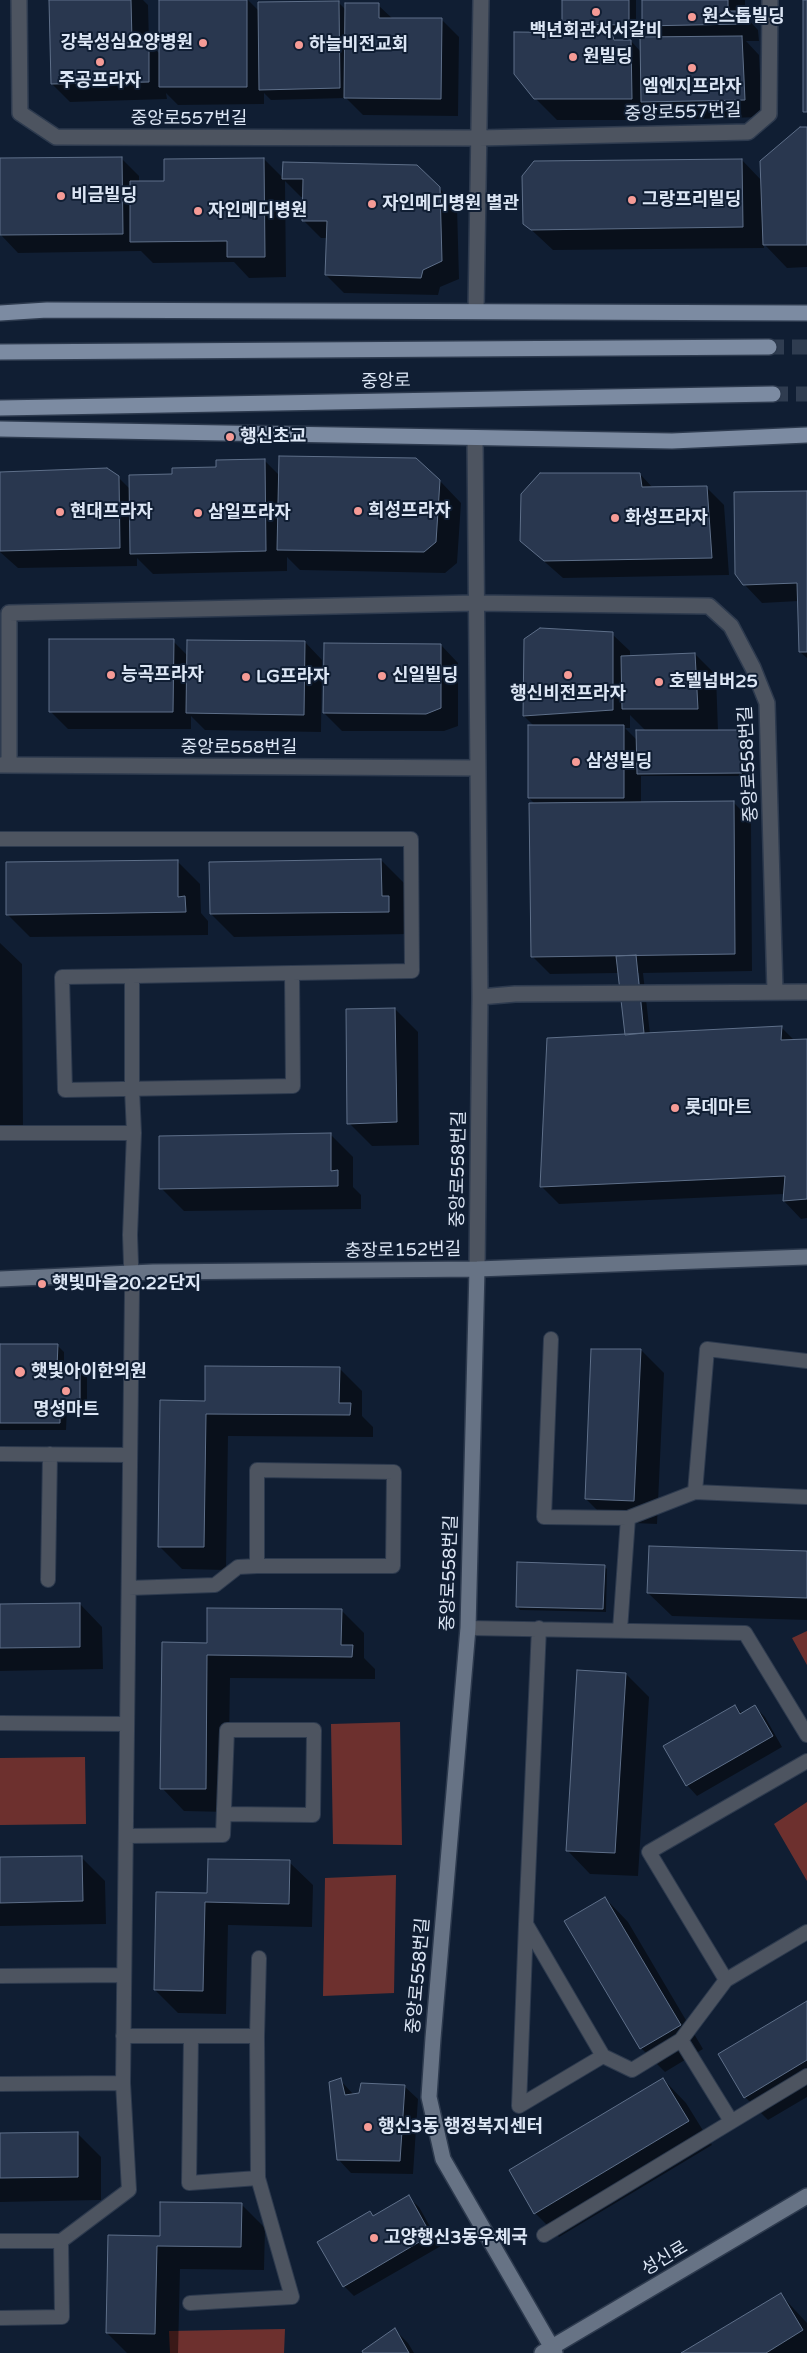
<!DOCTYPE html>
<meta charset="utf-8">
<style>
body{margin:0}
canvas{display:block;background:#101e33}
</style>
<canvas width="807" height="2353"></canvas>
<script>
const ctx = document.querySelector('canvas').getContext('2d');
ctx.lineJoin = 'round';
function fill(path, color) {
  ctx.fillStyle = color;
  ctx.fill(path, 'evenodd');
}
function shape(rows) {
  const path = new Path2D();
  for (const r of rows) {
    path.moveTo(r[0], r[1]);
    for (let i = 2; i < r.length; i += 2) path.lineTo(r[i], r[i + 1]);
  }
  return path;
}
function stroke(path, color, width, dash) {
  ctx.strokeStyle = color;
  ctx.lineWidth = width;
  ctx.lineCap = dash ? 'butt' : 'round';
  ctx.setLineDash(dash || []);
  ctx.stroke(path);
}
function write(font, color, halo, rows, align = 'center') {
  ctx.font = font + ' "Varela Round","Noto Sans KR",sans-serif';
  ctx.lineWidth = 4;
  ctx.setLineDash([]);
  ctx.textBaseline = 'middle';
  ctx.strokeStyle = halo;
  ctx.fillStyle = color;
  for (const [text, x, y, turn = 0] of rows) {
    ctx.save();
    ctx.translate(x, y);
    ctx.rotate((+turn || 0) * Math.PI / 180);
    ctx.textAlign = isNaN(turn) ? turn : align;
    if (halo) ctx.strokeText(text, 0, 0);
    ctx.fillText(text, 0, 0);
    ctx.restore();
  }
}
fill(shape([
 [807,1631,807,1665,792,1638],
 [400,1722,402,1845,333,1844,331,1724],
 [85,1757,86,1824,0,1825,0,1758],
 [807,1802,807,1881,774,1824],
 [396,1875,394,1993,323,1996,325,1878],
 [285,2329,284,2353,170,2353,169,2331]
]), '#6d302e');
fill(shape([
 [51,0,143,0,148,5,149,43,160,54,160,0,248,0,259,11,338,2,346,10,378,5,393,19,441,19,459,37,458,116,363,115,346,98,271,100,264,93,264,104,178,105,166,93,167,99,70,102,52,84],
 [563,0,636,0,636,31,571,31,564,24],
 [643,0,745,0,745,16,758,30,759,41,746,41,759,55,762,117,660,120,652,112,652,120,557,120,535,98,611,35,618,41,631,41,641,52,655,38,643,26],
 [807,129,807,267,787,268,764,244,764,248,553,250,524,223,742,160,762,181],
 [121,158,139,176,139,182,166,182,264,159,283,178,417,166,457,206,459,279,440,287,438,295,344,293,326,275,327,238,321,238,303,220,304,197,301,197,285,181,286,277,249,278,234,262,153,263,141,251,18,253,1,235],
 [264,460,280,476,440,481,461,503,457,563,445,573,300,570,287,557,287,571,153,574,137,558,137,566,18,568,0,552,0,473,118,477,130,489,173,476],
 [640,474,653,488,706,487,724,505,729,575,563,578,521,541],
 [807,493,807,658,800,652,799,601,762,603,744,584],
 [612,634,630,651,630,657,695,654,716,675,718,731,741,731,745,734,745,776,641,776,641,803,733,802,751,820,752,971,643,973,650,1034,782,1028,795,1041,807,1040,807,1218,801,1219,784,1201,784,1194,559,1204,541,1186,626,1035,619,973,550,974,532,956,536,805,529,798,535,727,524,716],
 [630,715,647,732,638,741,625,728,630,728],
 [636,973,639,973,643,1015,641,1016],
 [173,641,188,656,305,642,322,660,321,732,205,730,191,716,191,729,68,729,50,711],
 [441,645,458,663,458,726,444,731,342,731,324,713],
 [381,860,404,883,404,913,412,921,411,934,234,937,211,914],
 [177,861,200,884,201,913,208,921,208,935,30,937,7,914],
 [0,943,22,964,23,1126,0,1127],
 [395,1009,418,1032,419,1145,372,1146,349,1123],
 [330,1134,353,1157,353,1187,361,1195,361,1209,184,1211,161,1188],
 [0,1345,57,1345,64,1352,64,1368,80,1368,87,1375,87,1409,67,1408,66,1430,0,1430],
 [641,1350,664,1373,657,1524,609,1522,586,1499],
 [339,1368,362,1391,362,1416,373,1427,373,1437,228,1436,226,1570,182,1569,159,1546,206,1402],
 [807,1552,807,1620,672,1616,648,1593],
 [604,1566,607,1569,606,1612,520,1610,517,1606],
 [80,1604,102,1627,103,1669,0,1671,0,1605],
 [341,1610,364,1633,364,1658,375,1669,375,1679,230,1678,228,1812,184,1811,162,1788,208,1644],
 [626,1674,649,1697,638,1876,590,1874,567,1850],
 [735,1706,743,1714,755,1707,765,1717,782,1747,697,1796,687,1785],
 [81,1857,105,1881,106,1924,0,1926,0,1859],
 [289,1862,313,1885,312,1927,228,1925,226,2014,178,2013,155,1990,208,1894],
 [605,1898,628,1922,703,2049,665,2072,641,2048],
 [807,2002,807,2097,768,2120,745,2097],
 [663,2079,686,2103,712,2145,559,2237,535,2213,510,2171],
 [340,2080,354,2095,404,2086,418,2099,413,2174,351,2173,338,2159],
 [77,2133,101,2157,101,2200,0,2202,0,2134],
 [408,2197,419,2207,441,2246,354,2296,344,2286,370,2213,374,2217],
 [242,2205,265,2228,264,2270,180,2269,178,2353,127,2353,107,2333,161,2238],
 [781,2295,807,2323,807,2353,684,2353],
 [395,2330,408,2343,414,2353,365,2353]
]), '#0007');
const building = shape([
 [49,0,131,0,132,41,149,41,149,82,51,84,49,0],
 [159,0,247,0,247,87,159,87,159,0],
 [562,0,629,0,629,25,562,24,562,0],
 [642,0,728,0,728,11,741,11,742,24,642,26,642,0],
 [803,0,807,0,807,112,803,112,803,0],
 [339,1,340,88,259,90,258,2,339,1],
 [345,3,379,3,379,18,442,18,441,99,344,98,345,3],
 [514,32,612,33,614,40,631,40,632,99,534,99,514,74,514,32],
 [742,36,745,100,641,102,640,37,742,36],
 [800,127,807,127,807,245,763,245,760,161,800,127],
 [122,157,123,234,0,235,0,158,122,157],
 [264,158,265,257,227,257,227,241,130,242,130,181,164,181,164,159,264,158],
 [742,159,743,227,531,230,523,224,522,176,534,161,742,159],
 [283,162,417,165,440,187,442,261,423,270,421,278,325,275,327,221,302,221,303,179,282,179,283,162],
 [279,456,416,458,440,480,436,542,424,552,277,550,279,456],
 [265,459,266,551,130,554,129,475,172,474,172,468,216,467,216,460,265,459],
 [107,468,119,476,120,548,0,551,0,472,107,468],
 [540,473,640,473,642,487,707,486,712,558,544,561,520,541,521,494,540,473],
 [807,491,807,652,799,652,797,583,743,585,735,574,734,492,807,491],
 [540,628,613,632,613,710,523,716,524,639,540,628],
 [49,639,174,639,173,712,49,712,49,639],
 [187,640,305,641,304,715,186,713,187,640],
 [324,643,441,644,441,708,426,714,323,713,324,643],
 [695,653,698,709,622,709,621,656,695,653],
 [528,725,624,725,624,798,528,798,528,725],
 [636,730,742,730,742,773,637,774,636,730],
 [734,801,735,954,531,957,529,803,734,801],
 [381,859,382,896,389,896,389,912,210,914,209,862,381,859],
 [178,860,178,897,185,896,186,912,6,915,6,862,178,860],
 [636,955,644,1033,625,1035,616,956,636,955],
 [395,1008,397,1122,347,1124,346,1009,395,1008],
 [782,1026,781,1040,807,1039,807,1199,783,1201,785,1176,540,1187,547,1038,782,1026],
 [331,1133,331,1171,338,1170,338,1186,159,1189,159,1136,331,1133],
 [0,1344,58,1344,57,1367,80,1367,80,1402,60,1402,60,1423,0,1423,0,1344],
 [591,1349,641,1349,634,1501,585,1499,591,1349],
 [205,1366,340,1367,339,1403,351,1403,350,1415,206,1414,204,1547,158,1547,160,1400,205,1401,205,1366],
 [649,1546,807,1551,807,1598,647,1593,649,1546],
 [517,1562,605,1565,603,1609,516,1607,517,1562],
 [80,1603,80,1647,0,1648,0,1604,80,1603],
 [207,1608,342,1609,341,1645,353,1645,352,1657,207,1655,206,1789,160,1789,162,1642,207,1643,207,1608],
 [577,1670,626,1673,615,1853,566,1851,577,1670],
 [735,1705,740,1714,755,1705,773,1736,686,1786,663,1746,735,1705],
 [82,1856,83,1901,0,1903,0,1857,82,1856],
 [208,1859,290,1860,289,1904,205,1902,203,1991,154,1990,156,1892,207,1893,208,1859],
 [605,1897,681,2025,640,2049,564,1921,605,1897],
 [807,2001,807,2060,744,2098,718,2054,807,2001],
 [341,2078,345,2095,359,2093,361,2083,405,2085,400,2161,337,2160,329,2082,341,2078],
 [663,2078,689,2121,534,2214,509,2170,663,2078],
 [78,2132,78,2177,0,2178,0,2133,78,2132],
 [409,2195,431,2235,343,2287,317,2242,370,2211,373,2216,409,2195],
 [160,2202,242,2203,241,2247,157,2246,155,2334,106,2333,108,2235,160,2236,160,2202],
 [781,2293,803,2330,766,2353,681,2353,781,2293],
 [395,2328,409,2353,363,2353,362,2351,395,2328]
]);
fill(building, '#29374f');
stroke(building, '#5e6f89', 1);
stroke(shape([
 [769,347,807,347],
 [773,394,807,394]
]), '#2f3c50', 15, [15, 8]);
const lane = shape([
 [1,839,411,839,412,971,292,973,132,976,62,977,65,1090,293,1086,292,973],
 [0,1133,134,1133],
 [551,1339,544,1517,628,1518],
 [0,1454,130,1455],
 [695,1492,707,1349,807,1361],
 [48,1580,50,1454],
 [129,1588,215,1585,238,1567,257,1566,393,1566,394,1472,257,1470,257,1566],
 [468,1628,745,1633,807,1735],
 [539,1628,526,1924,603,2056,632,2070,681,2040,726,1980,807,1932],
 [620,1630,628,1518,695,1492,807,1497],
 [0,1723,127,1724],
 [126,1836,223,1835,227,1730,314,1730,313,1815,225,1814],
 [526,1924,519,2106,603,2056],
 [0,1976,124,1975],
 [726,1980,649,1852,807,1761],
 [123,2036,257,2036],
 [191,2036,189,2183,258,2178],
 [681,2040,731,2121],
 [0,2084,123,2083],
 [544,2235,807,2076],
 [0,2241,61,2241,129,2190,123,2083,132,1292,130,1235,134,1133,132,1089,132,976],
 [190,2303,292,2297,258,2178,257,2036,259,1958],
 [0,2318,62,2317,61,2241]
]);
const street = shape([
 [19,0,20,113,56,137,479,138,748,132,769,114,770,0],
 [476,311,481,0],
 [475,438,480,997,477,1269],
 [0,765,478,768],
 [9,765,9,613,475,603,709,606,731,626,753,668,767,703,775,992],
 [480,997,515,994,807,992]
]);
const secondary = shape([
 [477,1269,468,1628,433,2038,429,2097,443,2159,555,2353],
 [0,1279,153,1272,477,1269,807,1257],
 [542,2353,807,2196]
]);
const primary = shape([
 [0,313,47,310,807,313],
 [0,352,769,347],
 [0,408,773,394],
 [0,429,672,441,807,435]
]);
stroke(lane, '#2d3a4e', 16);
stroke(street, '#2d3a4e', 18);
stroke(secondary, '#2d3a4e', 18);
stroke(primary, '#2d3a4e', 18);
stroke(lane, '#4d5460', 14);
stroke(street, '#4d5460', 15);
stroke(secondary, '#677385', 15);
stroke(primary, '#7c8ba2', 15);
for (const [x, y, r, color] of [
 [596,12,5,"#f59b96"],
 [692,17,5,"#f59b96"],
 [203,43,5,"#f59b96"],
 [299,45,5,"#f59b96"],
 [573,57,5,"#f59b96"],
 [100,62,5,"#f59b96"],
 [692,68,5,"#f59b96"],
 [61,196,5,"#f59b96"],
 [632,200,5,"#f59b96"],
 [372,204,5,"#f59b96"],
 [198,211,5,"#f59b96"],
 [230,437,5,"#f59b96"],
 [358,511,5,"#f59b96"],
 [60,512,5,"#f59b96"],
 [198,513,5,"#f59b96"],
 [615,518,5,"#f59b96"],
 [111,675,5,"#f59b96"],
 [568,675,5,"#f59b96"],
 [382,676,5,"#f59b96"],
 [246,677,5,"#f59b96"],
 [659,682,5,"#f59b96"],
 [576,762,5,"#f59b96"],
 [675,1108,5,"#f59b96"],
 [42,1284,5,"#f59b96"],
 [20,1372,6,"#f59b96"],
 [66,1391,5,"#f59b96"],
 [368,2127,5,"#f59b96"],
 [374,2238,5,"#f59b96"]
]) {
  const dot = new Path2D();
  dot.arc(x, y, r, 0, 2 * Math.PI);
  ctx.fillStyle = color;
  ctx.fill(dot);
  stroke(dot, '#101e33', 2);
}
write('bold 18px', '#dce6f5', '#101e33', [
 ["원스톱빌딩",702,17],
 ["백년회관서서갈비",596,31,"center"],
 ["강북성심요양병원",193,43,"right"],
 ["하늘비전교회",309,45],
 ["원빌딩",583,57],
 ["주공프라자",100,81,"center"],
 ["엠엔지프라자",692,87,"center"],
 ["비금빌딩",71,196],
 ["그랑프리빌딩",642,200],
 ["자인메디병원 별관",382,204],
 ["자인메디병원",208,211],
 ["행신초교",240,437],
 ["희성프라자",368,511],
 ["현대프라자",70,512],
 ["삼일프라자",208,513],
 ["화성프라자",625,518],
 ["능곡프라자",121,675],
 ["신일빌딩",392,676],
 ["LG프라자",256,677],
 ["호텔넘버25",669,682],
 ["행신비전프라자",568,694,"center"],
 ["삼성빌딩",586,762],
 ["롯데마트",685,1108],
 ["햇빛마을20.22단지",52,1284],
 ["햇빛아이한의원",31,1372],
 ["명성마트",66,1410,"center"],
 ["행신3동 행정복지센터",378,2127],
 ["고양행신3동우체국",384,2238]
], 'left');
write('18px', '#dce6f5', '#101e33', [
 ["중앙로557번길",683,113,-2],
 ["중앙로557번길",189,119],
 ["중앙로",386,382,-1],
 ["중앙로558번길",239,748],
 ["중앙로558번길",749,764,-93],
 ["중앙로558번길",459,1169,-89],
 ["충장로152번길",403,1251,-1],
 ["중앙로558번길",450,1573,-88],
 ["중앙로558번길",419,1976,-85],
 ["성신로",665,2259,-31]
]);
</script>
